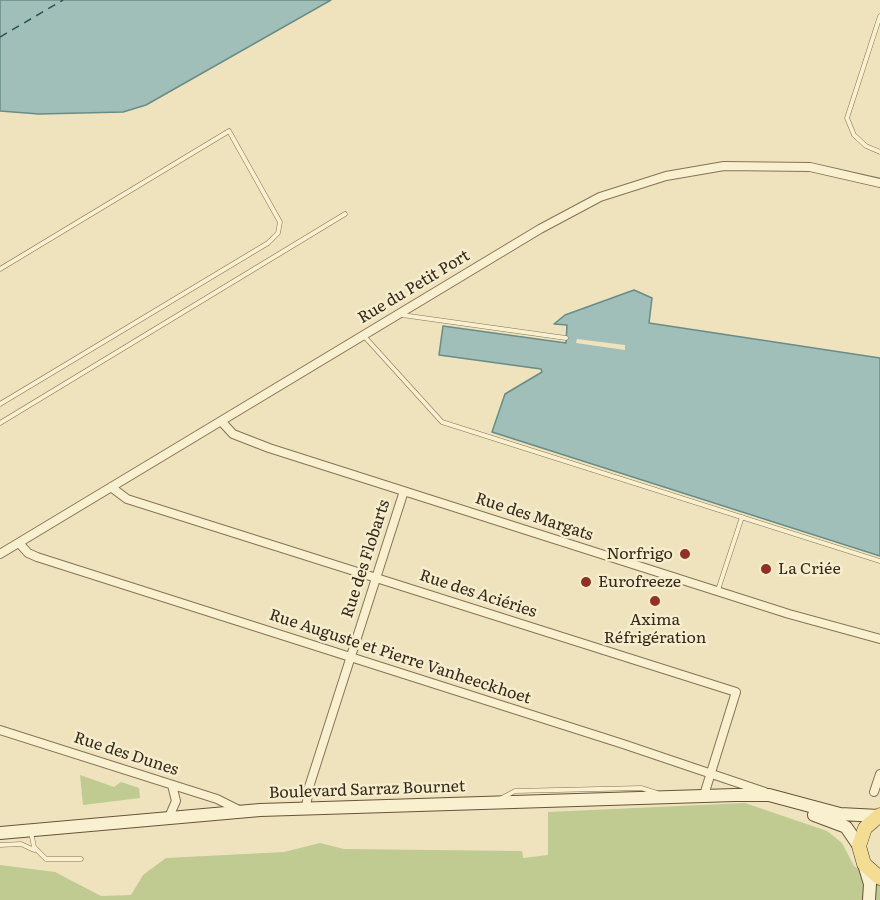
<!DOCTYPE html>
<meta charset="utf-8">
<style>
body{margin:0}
canvas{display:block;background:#eee3bc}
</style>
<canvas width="880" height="900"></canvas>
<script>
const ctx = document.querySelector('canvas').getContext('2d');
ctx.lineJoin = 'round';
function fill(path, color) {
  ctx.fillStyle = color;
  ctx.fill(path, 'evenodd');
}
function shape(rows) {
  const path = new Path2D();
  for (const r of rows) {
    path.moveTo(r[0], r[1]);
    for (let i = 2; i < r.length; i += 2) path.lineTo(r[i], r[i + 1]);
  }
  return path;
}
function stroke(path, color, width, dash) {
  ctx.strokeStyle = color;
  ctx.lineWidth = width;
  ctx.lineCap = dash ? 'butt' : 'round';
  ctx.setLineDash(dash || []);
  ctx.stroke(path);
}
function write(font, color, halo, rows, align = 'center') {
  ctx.font = font + ' Literata,serif';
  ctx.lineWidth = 5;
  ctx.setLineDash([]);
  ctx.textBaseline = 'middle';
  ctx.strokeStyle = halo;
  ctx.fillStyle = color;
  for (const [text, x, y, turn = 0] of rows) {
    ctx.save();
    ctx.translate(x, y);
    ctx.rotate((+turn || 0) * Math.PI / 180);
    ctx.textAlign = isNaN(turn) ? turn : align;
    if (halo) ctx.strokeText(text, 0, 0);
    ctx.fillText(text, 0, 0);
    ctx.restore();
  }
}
fill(shape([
 [80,775,114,787,121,782,139,788,140,798,83,805],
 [745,803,827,831,842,843,854,866,880,884,880,900,0,900,0,865,55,872,101,896,131,895,143,875,166,858,284,852,320,843,344,849,522,851,523,858,548,855,548,812]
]), '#bfcb91');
const water = shape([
 [0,0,331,0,146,105,123,112,39,114,0,111,0,0],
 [634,290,652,298,649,323,880,358,880,556,492,432,505,394,542,372,541,369,439,355,443,326,566,343,567,325,554,324,565,315,634,290]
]);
fill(water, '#a0bfb9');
stroke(water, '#688c86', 1.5);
fill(shape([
 [577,339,625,345,625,350,576,343]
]), '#eee3bc');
stroke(shape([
 [0,37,63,0]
]), '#2a5354', 1.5, [8, 6]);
const lane = shape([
 [880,16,847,118,854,135,866,146,880,152],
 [0,269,229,131,280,222,278,233,268,243,0,404],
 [402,315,566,338],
 [364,336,442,422,880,561],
 [0,423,345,214],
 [718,590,742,517],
 [500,799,515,791,641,788,657,793],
 [31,832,34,847,46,859,81,859],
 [0,845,21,844,34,850]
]);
const street = shape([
 [221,421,233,434,269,448,789,614,880,639],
 [111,487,127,499,736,692,704,795],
 [19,543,28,553,37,557,623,744,765,792],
 [0,554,540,229,600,197,666,176,724,166,810,167,880,183],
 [0,730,217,799,241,811],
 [874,792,880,774],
 [306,808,309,787,404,491],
 [169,817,176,801,172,785]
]);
const secondary = shape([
 [814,815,846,827,859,846],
 [0,833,260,810,735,795,769,795,840,814,879,816],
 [864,864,870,884,869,900]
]);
const primary = shape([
 [880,815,865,828,859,846,864,864,880,878]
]);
stroke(lane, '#857356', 5);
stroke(street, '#857356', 10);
stroke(secondary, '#675439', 14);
stroke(primary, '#52412b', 15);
stroke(lane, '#f9f0cf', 4);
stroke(street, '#f9f0cf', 8);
stroke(secondary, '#f9f0cf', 12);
stroke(primary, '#f3dd92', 14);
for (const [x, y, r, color] of [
 [685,554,6,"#952f26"],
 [766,569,6,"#952f26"],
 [586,582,6,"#952f26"],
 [655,601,6,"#952f26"]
]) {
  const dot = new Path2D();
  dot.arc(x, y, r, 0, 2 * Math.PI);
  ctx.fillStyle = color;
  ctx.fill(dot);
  stroke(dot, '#f5edcc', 2);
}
write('16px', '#34291b', '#f5edcc', [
 ["Rue du Petit Port",414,287,-31],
 ["Rue des Margats",534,517,18],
 ["Rue des Flobarts",366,559,-72],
 ["Rue des Aciéries",478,594,18],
 ["Rue Auguste et Pierre Vanheeckhoet",400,657,18],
 ["Rue des Dunes",126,754,18],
 ["Boulevard Sarraz Bournet",367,790,-2]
]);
write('16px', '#34291b', '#f5edcc', [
 ["Norfrigo",673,554,"right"],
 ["La Criée",778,569],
 ["Eurofreeze",598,582],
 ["Axima",655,620,"center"],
 ["Réfrigération",655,638,"center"]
], 'left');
</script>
